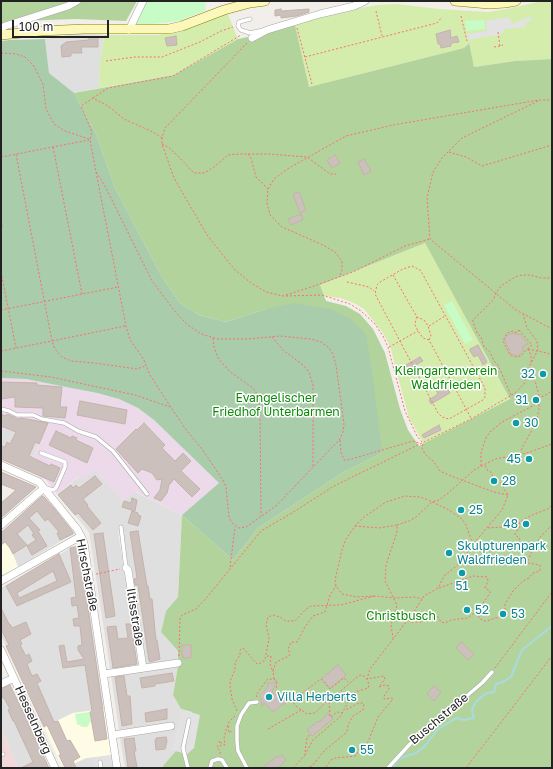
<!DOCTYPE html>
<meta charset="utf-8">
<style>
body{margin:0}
#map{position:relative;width:553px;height:769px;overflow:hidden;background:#f2eee9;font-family:"Golos Text",sans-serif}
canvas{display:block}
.frame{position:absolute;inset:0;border:2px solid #222;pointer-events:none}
.scale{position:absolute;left:12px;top:20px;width:97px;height:18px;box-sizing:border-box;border:2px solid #222;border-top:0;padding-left:5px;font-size:12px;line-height:14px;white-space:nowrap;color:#222;-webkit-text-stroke:3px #fff;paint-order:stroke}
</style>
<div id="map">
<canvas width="553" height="769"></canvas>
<div class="frame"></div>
<div class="scale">100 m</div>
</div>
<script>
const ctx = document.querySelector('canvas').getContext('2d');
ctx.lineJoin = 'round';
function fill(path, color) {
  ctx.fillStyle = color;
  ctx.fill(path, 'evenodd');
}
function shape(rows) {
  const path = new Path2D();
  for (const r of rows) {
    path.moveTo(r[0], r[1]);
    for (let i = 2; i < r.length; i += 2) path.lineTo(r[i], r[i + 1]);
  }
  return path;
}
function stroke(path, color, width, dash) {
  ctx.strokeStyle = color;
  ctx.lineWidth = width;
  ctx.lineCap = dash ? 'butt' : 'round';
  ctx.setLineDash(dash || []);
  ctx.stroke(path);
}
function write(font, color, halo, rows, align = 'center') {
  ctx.font = font + ' "Golos Text",sans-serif';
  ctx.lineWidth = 3;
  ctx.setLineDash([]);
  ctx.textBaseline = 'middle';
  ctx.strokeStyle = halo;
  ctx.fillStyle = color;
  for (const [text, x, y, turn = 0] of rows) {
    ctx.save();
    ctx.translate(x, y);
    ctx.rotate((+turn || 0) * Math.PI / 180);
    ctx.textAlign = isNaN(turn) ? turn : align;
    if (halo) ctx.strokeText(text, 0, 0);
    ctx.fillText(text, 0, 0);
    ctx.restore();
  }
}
fill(shape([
 [81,33,104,35,100,63,99,88,73,93,49,73,45,39],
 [16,420,39,444,28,470,1,459,1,437,5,428],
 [95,470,122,500,135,492,182,515,178,597,166,611,161,632,178,651,178,659,146,664,131,566,128,566,122,530,118,531,138,665,110,669,89,532,57,494,80,476],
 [43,495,74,533,18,567,11,549,1,538,1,532],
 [80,547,104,709,73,713,44,727,1,635,1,588,29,574,70,548],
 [178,666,173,695,181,709,194,748,163,766,163,768,125,768,120,738,168,730,169,724,119,730,111,676],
 [10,685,49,768,18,768,1,728,1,689],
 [111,755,113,768,65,768,86,758]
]), '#e0dfdf');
fill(shape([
 [1,728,15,761,18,768,1,768]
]), '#f3d8da');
fill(shape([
 [1,378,26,379,71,387,119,399,138,408,154,420,219,483,182,515,136,492,122,500,95,471,83,480,79,476,57,494,46,480,28,470,39,445,28,439,16,420,11,431,5,428,1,437]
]), '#ecdaea');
fill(shape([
 [1,538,11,549,18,567,1,575],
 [104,709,111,755,86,758,65,768,63,768,44,727,73,713]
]), '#fffce5');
fill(shape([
 [543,1,552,1,552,59,515,61,474,67,468,43,464,48,309,87,295,25,330,13,378,5,397,4,439,9,488,12,507,9],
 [227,12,238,39,174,75,99,88,100,63,104,35,157,35,179,32,194,26],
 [425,243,510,399,424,444,409,418,390,346,383,333,364,309,354,303,340,298,324,296,320,285]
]), '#d4edad');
fill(shape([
 [1,1,137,1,126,21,75,19,19,21,1,25],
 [295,25,309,87,464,48,469,43,474,67,515,61,552,59,552,768,163,768,163,766,176,751,187,754,193,748,196,732,192,712,181,709,173,695,178,666,178,651,161,632,166,611,178,597,182,515,233,560,258,528,342,473,382,453,266,309,226,322,199,315,180,303,162,277,115,188,96,134,74,93,174,75,238,39,267,33],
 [425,243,510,399,419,446,408,430,400,409,385,353,373,329,360,314,346,306,326,301,320,285]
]), '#b3d39c');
fill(shape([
 [45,39,49,73,74,93,96,134,115,188,162,277,180,303,199,315,226,322,266,309,294,303,331,309,351,319,366,334,373,378,382,453,342,473,258,528,233,560,182,515,219,483,154,420,138,408,119,399,97,393,26,379,1,378,1,41,10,40]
]), '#a9ccaa');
fill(shape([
 [146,1,205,1,206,10,179,21,151,24,135,24],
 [484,20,485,29,467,31,466,29,465,21],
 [452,301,473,340,465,344,444,305],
 [90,712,91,721,87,727,83,727,77,724,75,714]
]), '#c8fcc6');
fill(shape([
 [530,16,531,21,525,22,526,27,504,29,502,34,468,40,467,34,487,31,485,21,508,17,513,24],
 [181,709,200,715,194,748,187,754,172,750],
 [111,755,113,768,95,768,93,758]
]), '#e2e2e2');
stroke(shape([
 [394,768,393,766,400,758,416,753,425,746,437,730,456,718,464,720,474,718,472,711,473,707,476,702,481,697,487,693,494,692,496,684,503,682,511,677,522,650,552,626]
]), '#a8dbe1', 2);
const building = shape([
 [281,9,281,11,309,9,309,12,297,16,281,18,281,15,275,16,275,10,281,9],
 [450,30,451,38,457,36,459,42,451,43,451,46,441,48,440,44,438,44,436,34,450,30],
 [176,36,177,45,167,46,165,38,176,36],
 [89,37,98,37,98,47,81,47,82,53,71,53,71,56,62,57,61,46,66,42,89,40,89,37],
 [335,155,340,163,332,168,327,160,335,155],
 [364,159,371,171,364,175,358,162,364,159],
 [299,192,306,210,300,213,293,194,299,192],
 [301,214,303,220,291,225,288,219,301,214],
 [513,333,518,335,520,334,528,344,523,346,523,351,518,356,511,354,505,341,506,336,513,333],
 [478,345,487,362,483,365,478,355,474,357,470,351,470,349,478,345],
 [420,357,423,361,408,369,406,365,420,357],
 [442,379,450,393,431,404,429,400,438,394,433,384,442,379],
 [1,382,37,383,37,385,62,387,60,407,67,407,65,418,43,416,43,408,15,407,15,397,1,399,1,382],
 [80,401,127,410,125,424,77,415,80,401],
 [1,414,5,416,7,414,18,419,21,418,48,423,39,444,35,442,29,456,50,466,51,464,60,468,54,482,1,459,1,446,5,447,7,442,10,444,16,432,1,426,1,414],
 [144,423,165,445,162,448,175,461,183,453,191,461,181,471,200,489,192,497,174,479,169,485,167,493,161,501,154,498,160,490,162,479,157,480,152,473,142,469,138,473,116,449,136,429,137,430,144,423],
 [439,425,441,430,424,438,422,435,439,425],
 [56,431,71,438,72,436,77,438,76,440,93,448,87,463,49,445,56,431],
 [1,472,36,487,1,518,1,503,16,490,1,484,1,472],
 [95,476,102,484,83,499,88,505,87,506,101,523,93,530,78,513,75,515,58,495,71,485,73,488,76,485,79,488,95,476],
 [42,496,44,497,54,508,73,532,73,534,60,540,57,533,59,532,48,519,45,521,37,511,29,518,40,530,38,531,47,546,32,555,27,546,36,540,32,535,34,534,28,525,17,534,27,545,13,554,10,548,5,542,1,545,1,533,42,496],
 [132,498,137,500,135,511,122,507,124,501,131,503,132,498],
 [132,511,138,513,138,515,141,516,138,526,128,523,132,511],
 [138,531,147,586,148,586,150,599,152,599,155,631,156,640,157,640,160,659,150,662,149,661,138,585,135,585,134,579,137,578,130,532,138,531],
 [103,533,115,616,106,618,94,534,103,533],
 [79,546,107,739,95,741,90,712,92,711,85,665,63,668,59,646,64,645,67,662,84,659,78,650,78,646,82,645,80,626,74,626,73,619,79,618,77,605,72,606,71,598,76,597,70,548,79,546],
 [59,554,71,582,17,606,6,586,59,554],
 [53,571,57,581,19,598,17,593,53,571],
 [1,608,9,624,10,624,12,628,26,622,31,634,20,640,22,644,20,645,26,656,29,654,32,661,27,664,32,676,37,674,41,681,37,683,54,722,58,721,67,741,70,740,80,757,73,761,76,768,65,768,59,755,61,755,47,725,44,727,6,646,9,645,1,629,1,608],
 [126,624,131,624,137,664,113,668,107,627,116,626,118,639,128,638,126,624],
 [461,642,474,654,468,660,456,648,461,642],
 [182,645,191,645,191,658,183,658,183,656,182,656,182,645],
 [338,665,346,675,330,688,322,678,338,665],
 [172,673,174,681,155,684,155,686,142,688,140,678,172,673],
 [124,676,127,696,130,696,132,724,122,726,115,677,124,676],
 [277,680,272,692,280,697,287,699,285,704,283,704,273,712,264,703,262,707,261,698,259,696,269,686,267,683,273,683,277,680],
 [10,685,25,716,49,768,21,768,33,762,14,721,13,721,8,710,10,709,4,698,1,697,1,689,10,685],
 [434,686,441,692,434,701,427,694,434,686],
 [167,709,167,719,146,722,145,713,167,709],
 [328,713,333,719,312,736,307,730,318,721,320,722,328,713],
 [166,737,167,741,165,749,156,750,155,740,156,740,156,738,166,737],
 [134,738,136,751,134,751,137,767,128,768,124,739,134,738],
 [282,755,286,760,278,768,262,768,277,756,278,758,282,755]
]);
fill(building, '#cbc0bb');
stroke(building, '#c5b3aa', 1);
const lane = shape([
 [250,19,239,22,238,26,241,30,250,33,264,30],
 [1,409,9,411,17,415,33,415,42,419,64,423,78,431,96,437,113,451,147,494],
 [41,453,65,462,65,467,56,488,53,490,46,488],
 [121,527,126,568],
 [1,755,3,754],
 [100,762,101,768],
 [188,768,183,748,189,720],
 [210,768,212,761,218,759,222,760,227,768],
 [247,768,238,751,237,741,237,726,241,715,249,703,257,702],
 [388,768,410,744,482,683,492,672]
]);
const street = shape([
 [1,29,5,26,68,6,77,1],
 [129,30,143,1],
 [252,38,267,30,320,14,354,6,365,1],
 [1,465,39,482,77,529,81,536,84,543,117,768],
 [1,525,44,488],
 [126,568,128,570,143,668],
 [1,581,81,536],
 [1,650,55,768],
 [104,674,178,663],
 [1,684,14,678],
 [113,735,171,726]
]);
const secondary = shape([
 [455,1,489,4,505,3,516,1],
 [1,35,41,31,84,29,169,29,182,26,224,10,250,3,265,1]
]);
stroke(lane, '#a6a6a6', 4.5);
stroke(street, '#a6a6a6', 8);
stroke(secondary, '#828100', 10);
stroke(shape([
 [376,11,382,36],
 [461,16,467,41],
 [297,28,312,84],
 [498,32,500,46,503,45],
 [247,43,165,128,162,138,162,144,174,178,207,235,234,269,251,283,266,292,283,296,311,287,353,272,405,246,430,239],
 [494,47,500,46],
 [1,53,16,54,25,57,33,65,43,84,46,109,54,124,65,131,89,139],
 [305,57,437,23,442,17],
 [106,61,135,57,162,57,200,42,221,31,233,27],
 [93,98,108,88,173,76,241,35],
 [538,101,462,138,442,158,433,172,427,198,430,239,516,310,552,329],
 [162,144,168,147,176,154,194,173,204,173,214,167,228,155,239,154,269,154,307,157,330,174,336,174],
 [53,147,82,294],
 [449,152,466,157,482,166,552,145],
 [248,154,251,158,256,177,268,189],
 [1,157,89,140],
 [96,172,105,186,152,281,177,314,188,325,201,334,218,339,247,339,280,336,311,339,321,342,329,348,333,354,336,365,344,424,343,432,340,439,276,506,246,527,239,528,232,523,229,517,226,487,223,480,202,449,187,431,170,406,150,375,143,358,130,340,126,326,96,172,90,140,92,132,81,106,93,98,108,106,124,119,153,132,162,138],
 [1,227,3,226],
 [412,266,420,270,422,273,485,388,485,397,483,400,449,419,442,417,438,413,375,294,377,285,380,282,403,269,412,266],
 [1,272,16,348],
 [340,275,342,270,342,261,335,252,323,245,282,227,270,215,267,203,268,189,274,179,289,168,346,136,393,125,539,100,552,100],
 [393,275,417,317,424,320,428,326,431,336,429,340],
 [347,282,369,287,374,291],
 [286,296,322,295,350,304,361,311,375,324,383,336,388,347,405,411,417,436,423,443,422,448,425,454,434,462,440,471,451,476,494,492,508,495],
 [1,310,118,287],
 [417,317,416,319,415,325,418,331,423,338,429,340,471,418],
 [125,326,52,341,55,349,62,357,71,361,94,363,137,369,145,366],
 [429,326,445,316],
 [519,330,532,345,526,350,521,356,515,357,510,355,503,341,507,333,513,331,517,333,519,330],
 [272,337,283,350,303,365,309,372,313,385,313,468],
 [213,338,214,347,218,358,229,371,253,388,258,395,260,414,261,516],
 [389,347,418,331],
 [528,349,531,355,531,363],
 [528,349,547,353,552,355],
 [1,351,52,341,16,154],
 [531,367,532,374,536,384,539,396],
 [1,371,51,377,135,395,170,407],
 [511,395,498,365,494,361,490,352,484,347,481,337,477,333,473,322,473,320,493,300,496,293,501,286,515,277,522,275,530,275,541,278,552,278],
 [340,440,341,452,344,460,348,460,413,441,419,443],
 [520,454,523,446,536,423,539,409,539,397,544,396,552,391],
 [481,466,481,452,486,438,490,432,502,422,540,402],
 [518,523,532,515,548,509,552,505],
 [397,525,409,521,416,517,432,502,439,500,447,494,474,470,495,459,527,453,552,444],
 [355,526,379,528,397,525,397,532,386,565,385,581,397,605,391,625,393,638],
 [474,543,502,510,508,495,504,489,502,484,493,477,491,472,487,470,485,465],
 [534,548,540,537,552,525],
 [230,567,235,527],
 [96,574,120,569],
 [439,588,473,576,487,577,488,581,485,588,490,591,490,593,479,609,478,612,479,618,484,621,487,621,495,618,505,616,505,604,513,591,523,581,529,578,533,573,540,571,540,565,528,563,528,560,533,549,533,546,529,542,520,544,518,542,520,538,516,536,515,534,520,526,520,524,515,522,503,527,486,528],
 [408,620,411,622,421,622,428,617,433,615,438,617,441,622,445,623,451,620,468,618,474,613,478,612],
 [179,656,180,618,182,615,196,609,208,596,261,531,292,513,334,486,471,419,515,393,524,384,530,365,538,350,537,341,527,328,523,314],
 [267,656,271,656,270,664,273,672],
 [495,668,552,592],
 [274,679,273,671,276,662,289,656,290,654,288,649,291,642,297,642,305,627,313,616,325,612,330,595,336,586],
 [257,697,256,695,266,681,268,679,274,679,277,683,276,692,280,697,290,699,297,707,307,714,315,713,326,702,329,701,356,678,360,675,364,676,367,679,384,676,385,679,379,687,385,685,389,686,389,689,384,696,384,699,392,698,393,699,378,717,368,742,365,746,360,748,357,751,357,754,355,756,335,758,331,760,325,768],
 [291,698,297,697,321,679,330,689,344,678,348,682],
 [329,702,330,716],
 [237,711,232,699,230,686,230,681,235,670,235,663,240,655,240,650,243,648,257,664,259,664,265,660,269,638,266,625,268,617,273,615,280,617,286,621,295,621,306,609,311,606,341,605,374,596],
 [331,717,337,712,342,713],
 [228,726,229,733,232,731],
 [268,729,301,710],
 [305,752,307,738,310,734],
 [220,754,220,752,217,746,221,746,219,741,224,745,225,745,224,738,226,730,229,722,235,716],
 [305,755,313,740,340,717,352,695,355,692,368,688,369,685,367,679,370,669,397,634,415,610,424,596,438,588,444,576,460,563,474,543,471,539,466,525,462,519,449,510,426,499,420,497,405,496,386,502,364,517,355,526,346,539,342,550,335,580,336,586,342,594,357,597,376,596,394,598,415,597,422,599],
 [293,768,305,755],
 [306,768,312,766,324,751,347,732,348,725,353,716,363,710,364,704,362,703,359,703,348,709,346,709],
 [466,768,552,656]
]), '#ff6d6f', 1, [2, 2]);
stroke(lane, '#fff', 3.5);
stroke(street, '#fff', 7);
stroke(secondary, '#fcf8bc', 9);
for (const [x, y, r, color] of [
 [543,374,4,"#0f9aa8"],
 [536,400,4,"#0f9aa8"],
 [516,423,4,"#0f9aa8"],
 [529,459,4,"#0f9aa8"],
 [494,481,4,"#0f9aa8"],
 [461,510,4,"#0f9aa8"],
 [526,524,4,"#0f9aa8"],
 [449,553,4,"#0f9aa8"],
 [462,573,4,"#0f9aa8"],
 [467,610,4,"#0f9aa8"],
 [503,614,4,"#0f9aa8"],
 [269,697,4,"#0f9aa8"],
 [352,750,4,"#0f9aa8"]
]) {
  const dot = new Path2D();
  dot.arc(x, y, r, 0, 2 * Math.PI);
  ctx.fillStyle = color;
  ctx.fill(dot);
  stroke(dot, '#fff', 1.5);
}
write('12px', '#0b8907', '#fff', [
 ["Kleingartenverein",446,371],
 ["Waldfrieden",446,385],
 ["Evangelischer",276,398],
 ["Friedhof Unterbarmen",276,412],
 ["Christbusch",401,616]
]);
write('12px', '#0d838f', '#fff', [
 ["32",535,374,"right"],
 ["31",528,400,"right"],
 ["30",524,423],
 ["45",521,459,"right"],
 ["28",502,481],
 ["25",469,510],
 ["48",518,524,"right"],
 ["Skulpturenpark",457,546],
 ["Waldfrieden",457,560],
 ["51",462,586,"center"],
 ["52",475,610],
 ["53",511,614],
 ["Villa Herberts",277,697],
 ["55",360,750]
], 'left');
write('12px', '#222', '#fff', [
 ["Hirschstraße",87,575,79],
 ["Iltisstraße",135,617,81],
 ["Buschstraße",439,719,-40],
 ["Hesselnberg",33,720,66]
]);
</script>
